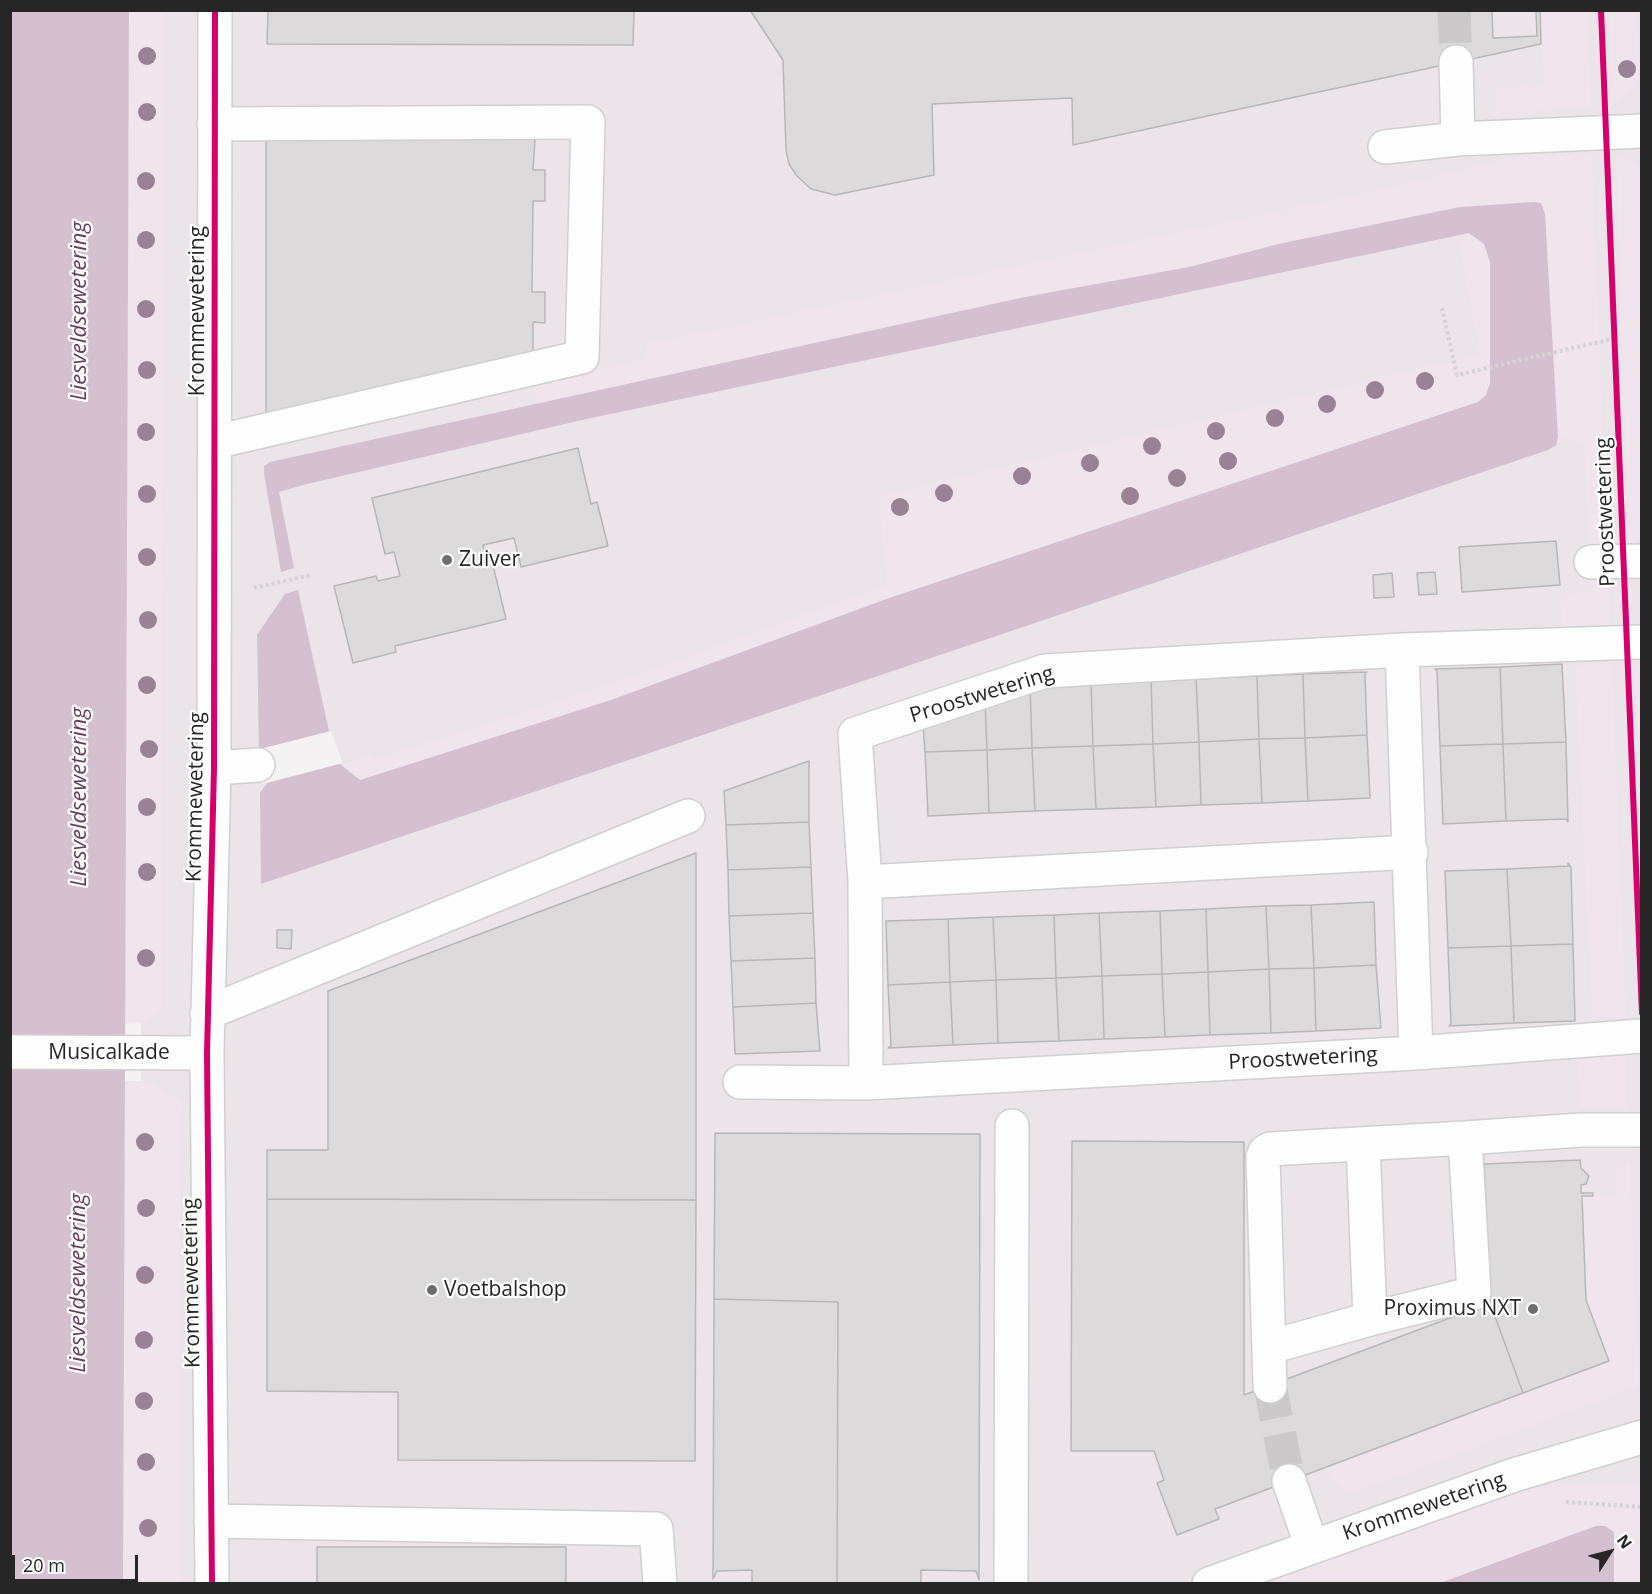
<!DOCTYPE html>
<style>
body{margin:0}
#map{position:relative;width:1652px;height:1594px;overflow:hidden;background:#f4f2f3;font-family:"Open Sans",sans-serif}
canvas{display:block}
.frame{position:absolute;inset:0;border:12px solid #272627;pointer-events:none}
.north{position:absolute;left:1580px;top:1522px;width:60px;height:60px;-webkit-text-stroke:4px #fff;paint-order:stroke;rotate:54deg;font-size:16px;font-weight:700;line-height:24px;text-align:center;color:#272627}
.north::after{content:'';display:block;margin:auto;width:21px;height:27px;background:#272627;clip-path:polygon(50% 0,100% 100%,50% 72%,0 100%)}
.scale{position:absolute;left:12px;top:1555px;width:126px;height:27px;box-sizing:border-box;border:3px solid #272627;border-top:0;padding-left:8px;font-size:18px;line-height:21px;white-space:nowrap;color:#272627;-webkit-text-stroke:4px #fff;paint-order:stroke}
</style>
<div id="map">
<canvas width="1652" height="1594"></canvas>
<div class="frame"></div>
<div class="north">N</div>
<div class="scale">20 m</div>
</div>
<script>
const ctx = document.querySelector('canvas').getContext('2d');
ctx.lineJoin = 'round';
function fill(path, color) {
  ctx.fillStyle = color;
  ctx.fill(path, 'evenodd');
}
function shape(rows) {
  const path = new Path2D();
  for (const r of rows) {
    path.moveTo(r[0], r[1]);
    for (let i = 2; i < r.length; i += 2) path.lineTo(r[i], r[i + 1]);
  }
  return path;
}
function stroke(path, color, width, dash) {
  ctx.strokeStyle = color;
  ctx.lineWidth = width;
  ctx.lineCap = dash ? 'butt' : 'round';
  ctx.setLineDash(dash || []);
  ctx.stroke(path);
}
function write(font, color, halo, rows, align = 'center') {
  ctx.font = font + ' "Open Sans",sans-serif';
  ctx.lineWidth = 4.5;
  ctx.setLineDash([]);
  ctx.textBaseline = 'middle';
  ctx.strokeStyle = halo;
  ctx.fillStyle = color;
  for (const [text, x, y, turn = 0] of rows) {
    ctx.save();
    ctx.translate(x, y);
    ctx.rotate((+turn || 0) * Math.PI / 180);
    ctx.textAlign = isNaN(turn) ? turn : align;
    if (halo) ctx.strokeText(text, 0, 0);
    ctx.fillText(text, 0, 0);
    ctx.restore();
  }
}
fill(shape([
 [141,11,1641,11,1641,1583,141,1583]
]), '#ebe4e9');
fill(shape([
 [164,10,163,1009,146,1023,123,1024,129,11],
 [1540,11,1587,11,1591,108,1496,113,1496,88,1544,85],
 [1609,11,1636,11,1639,77,1634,89,1612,106],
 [1592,153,1607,548,1589,549,1584,444,1558,437,1545,214,1541,203,1534,202,1460,207,1283,243,1189,267,944,314,537,404,532,384,645,358,645,344,1387,188,1504,159],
 [1616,155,1628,159,1642,172,1642,540,1629,545],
 [1469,233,1484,244,1490,262,1490,383,1486,395,1478,402,892,597,611,700,360,780,340,765,373,755,374,760,645,672,886,585,879,496,1480,354,1458,242],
 [1609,575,1610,625,1562,626,1560,594,1592,592,1591,576],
 [1612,664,1626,1018,1592,1019,1575,665],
 [1635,664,1642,666,1641,861],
 [1627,1055,1627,1107,1580,1107,1578,1056],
 [123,1081,147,1081,181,1101,180,1583,123,1584],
 [1630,1161,1639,1386,1354,1493,1338,1486,1329,1477,1325,1468,1608,1361,1586,1300,1582,1196,1616,1195,1616,1162],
 [1609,1482,1641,1485,1641,1583,1614,1583,1614,1532,1596,1526,1440,1583,1253,1584,1505,1493,1562,1484]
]), '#f0e4ed');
fill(shape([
 [11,11,129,11,123,1583,11,1584],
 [1534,202,1541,203,1545,214,1558,437,1556,445,1548,450,261,884,260,793,267,783,259,749,257,635,285,594,298,590,329,731,340,764,360,780,611,700,892,597,1478,402,1486,395,1490,383,1490,262,1484,244,1469,233,582,420,303,485,279,492,294,568,281,572,264,474,264,466,270,462,1025,297,1189,267,1283,243,1460,207],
 [1596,1526,1605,1526,1614,1532,1614,1583,1440,1583]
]), '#d4c0cf');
fill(shape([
 [331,731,343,763,263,784,256,750]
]), '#f4f2f3');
const building = shape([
 [268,10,634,10,633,45,267,44,268,10],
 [750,10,1540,10,1541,44,1073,145,1072,98,932,104,934,175,835,195,811,189,797,176,789,164,786,150,783,60,750,10],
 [1492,10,1536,10,1537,36,1493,38,1492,10],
 [266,138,535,139,533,170,545,170,545,201,533,201,532,292,545,292,545,323,533,322,533,352,266,415,266,138],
 [578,448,591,504,597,502,608,546,521,567,514,538,483,545,485,555,490,553,506,619,395,646,396,652,353,663,334,586,376,576,378,581,400,576,394,552,385,554,372,498,578,448],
 [1556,541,1560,585,1462,592,1459,547,1556,541],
 [1435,572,1437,594,1419,595,1417,573,1435,572],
 [1392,573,1394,597,1374,598,1373,575,1392,573],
 [1562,664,1566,742,1503,744,1500,667,1562,664],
 [1500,667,1503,744,1440,746,1437,671,1435,669,1500,667],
 [1367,672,1365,673,1367,735,1305,738,1303,674,1367,672],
 [1303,674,1305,738,1259,739,1257,676,1303,674],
 [1257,676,1259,739,1199,742,1196,679,1257,676],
 [1196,679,1199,742,1153,744,1151,681,1196,679],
 [1151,681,1153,744,1093,746,1091,683,1151,681],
 [1091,683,1093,746,1032,748,1030,685,1091,683],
 [1030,685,1032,748,987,750,985,701,1030,685],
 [985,701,987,750,925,752,923,724,985,701],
 [1367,735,1370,798,1308,801,1305,738,1367,735],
 [1305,738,1308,801,1262,803,1259,739,1305,738],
 [1259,739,1262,803,1201,805,1199,742,1259,739],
 [1199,742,1201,805,1156,807,1153,744,1199,742],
 [1566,742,1568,822,1566,819,1506,821,1503,744,1566,742],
 [1153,744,1156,807,1096,809,1093,746,1153,744],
 [1503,744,1506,821,1443,824,1440,746,1503,744],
 [1093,746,1096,809,1035,811,1032,748,1093,746],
 [1032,748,1035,811,989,813,987,750,1032,748],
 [987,750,989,813,928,816,925,752,987,750],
 [809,761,809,822,726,825,724,791,809,761],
 [809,822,811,867,728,870,726,825,809,822],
 [696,853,696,1200,267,1199,267,1150,328,1150,328,991,696,853],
 [1568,863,1571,868,1573,944,1511,946,1507,869,1568,866,1568,863],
 [811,867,813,913,729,916,728,870,811,867],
 [1507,869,1511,946,1448,948,1445,871,1507,869],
 [1374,902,1376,965,1314,968,1311,905,1374,902],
 [1311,905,1314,968,1269,969,1266,906,1311,905],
 [1266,906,1269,969,1208,972,1206,909,1266,906],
 [1206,909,1208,972,1162,974,1160,911,1206,909],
 [1160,911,1162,974,1102,976,1099,913,1160,911],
 [813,913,815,958,731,961,729,916,813,913],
 [1099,913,1102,976,1056,978,1054,915,1099,913],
 [1054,915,1056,978,996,980,993,917,1054,915],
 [993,917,996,980,950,982,948,919,993,917],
 [948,919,950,982,888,985,886,921,948,919],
 [277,930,292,930,291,949,277,948,277,930],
 [1573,944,1575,1021,1514,1023,1511,946,1573,944],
 [1511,946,1514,1023,1449,1026,1451,1024,1448,948,1511,946],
 [815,958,816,1003,733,1007,731,961,815,958],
 [1376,965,1381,1028,1316,1031,1314,968,1376,965],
 [1314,968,1316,1031,1271,1033,1269,969,1314,968],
 [1269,969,1271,1033,1210,1035,1208,972,1269,969],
 [1208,972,1210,1035,1165,1037,1162,974,1208,972],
 [1162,974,1165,1037,1104,1039,1102,976,1162,974],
 [1102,976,1104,1039,1059,1041,1056,978,1102,976],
 [1056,978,1059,1041,998,1043,996,980,1056,978],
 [996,980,998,1043,953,1045,950,982,996,980],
 [950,982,953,1045,888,1048,891,1046,888,985,950,982],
 [816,1003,820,1051,735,1054,733,1007,816,1003],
 [715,1133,980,1134,979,1580,976,1571,921,1570,921,1584,837,1584,838,1302,714,1299,715,1133],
 [1072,1141,1244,1142,1244,1395,1490,1303,1523,1393,1215,1509,1219,1519,1177,1535,1157,1483,1164,1480,1154,1451,1071,1451,1072,1141],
 [1580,1160,1581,1168,1589,1176,1586,1184,1581,1185,1581,1193,1593,1193,1593,1196,1582,1196,1586,1300,1609,1361,1523,1393,1490,1303,1484,1164,1580,1160],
 [267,1199,696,1200,695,1461,398,1460,398,1392,267,1391,267,1199],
 [714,1299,838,1302,837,1584,752,1584,752,1570,717,1571,713,1579,714,1299],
 [317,1547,566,1547,566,1584,317,1584,317,1547]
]);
fill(building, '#dcdadb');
stroke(building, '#b8b7b8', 1.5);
stroke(shape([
 [1454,10,1456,62],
 [1270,1386,1289,1481]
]), '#cbc9ca', 33, [33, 16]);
const minor = shape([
 [1456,62,1458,139],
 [214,124,588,122,582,357,215,442],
 [1385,147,1458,139,1642,131],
 [1591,562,1642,561],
 [1402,650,1416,1053],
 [214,768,258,765],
 [1411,852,865,882,855,734,1045,671,1402,650,1642,642],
 [865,882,866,1083],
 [207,1013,688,816],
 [10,1052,207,1053],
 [740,1082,866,1083,1416,1053,1642,1036],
 [1465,1138,1580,1130,1642,1130],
 [1270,1347,1370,1319],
 [1270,1386,1263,1157,1265,1152,1270,1149,1465,1138,1474,1293,1370,1319,1363,1144],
 [1289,1481,1312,1547],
 [211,1521,656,1529,660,1584],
 [212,1584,207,1053,214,768,215,10],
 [1011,1584,1012,1126],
 [1209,1584,1514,1475,1642,1437]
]);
stroke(minor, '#d1cfd0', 36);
stroke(shape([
 [1442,308,1457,375,1616,338],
 [254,588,311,575],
 [1566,1502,1642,1507]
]), '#d5d3d4', 4, [3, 3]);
stroke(minor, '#fdfdfd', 33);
stroke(shape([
 [1601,10,1642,1013],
 [212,1584,207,1053,214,768,215,10]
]), '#d6006c', 6);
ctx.fillStyle = '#998294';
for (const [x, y] of [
 [147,56],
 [1627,69],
 [147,112],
 [146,181],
 [146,240],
 [146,309],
 [147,370],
 [1425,381],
 [1375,390],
 [1327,404],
 [1275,418],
 [1216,431],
 [146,432],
 [1152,446],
 [1228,461],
 [1090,463],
 [1022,476],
 [1177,478],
 [944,493],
 [147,494],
 [1130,496],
 [900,507],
 [147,557],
 [148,620],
 [147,685],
 [149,749],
 [147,807],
 [147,872],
 [146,958],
 [145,1142],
 [146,1208],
 [145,1275],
 [144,1340],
 [144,1401],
 [146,1462],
 [148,1528]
]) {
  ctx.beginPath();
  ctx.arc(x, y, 9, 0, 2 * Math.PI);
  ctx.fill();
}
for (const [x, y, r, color] of [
 [447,560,6,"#6f6d6e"],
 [432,1290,6,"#6f6d6e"],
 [1533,1309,6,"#6f6d6e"]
]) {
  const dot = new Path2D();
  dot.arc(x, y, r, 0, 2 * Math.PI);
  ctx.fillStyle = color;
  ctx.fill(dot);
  stroke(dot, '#fff', 2);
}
write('21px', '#272627', '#fff', [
 ["Krommewetering",198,311,-90],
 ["Proostwetering",1606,512,-92],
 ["Proostwetering",982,695,-17],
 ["Krommewetering",196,797,-89],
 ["Musicalkade",109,1053],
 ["Proostwetering",1303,1059,-3],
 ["Krommewetering",192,1283,-91],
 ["Krommewetering",1424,1507,-19]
]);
write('21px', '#272627', '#fff', [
 ["Zuiver",459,560],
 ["Voetbalshop",444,1290],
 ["Proximus NXT",1521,1309,"right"]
], 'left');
write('italic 22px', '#653c5d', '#fff', [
 ["Liesveldsewetering",80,311,-90],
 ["Liesveldsewetering",80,797,-90],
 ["Liesveldsewetering",79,1283,-90]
]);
</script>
